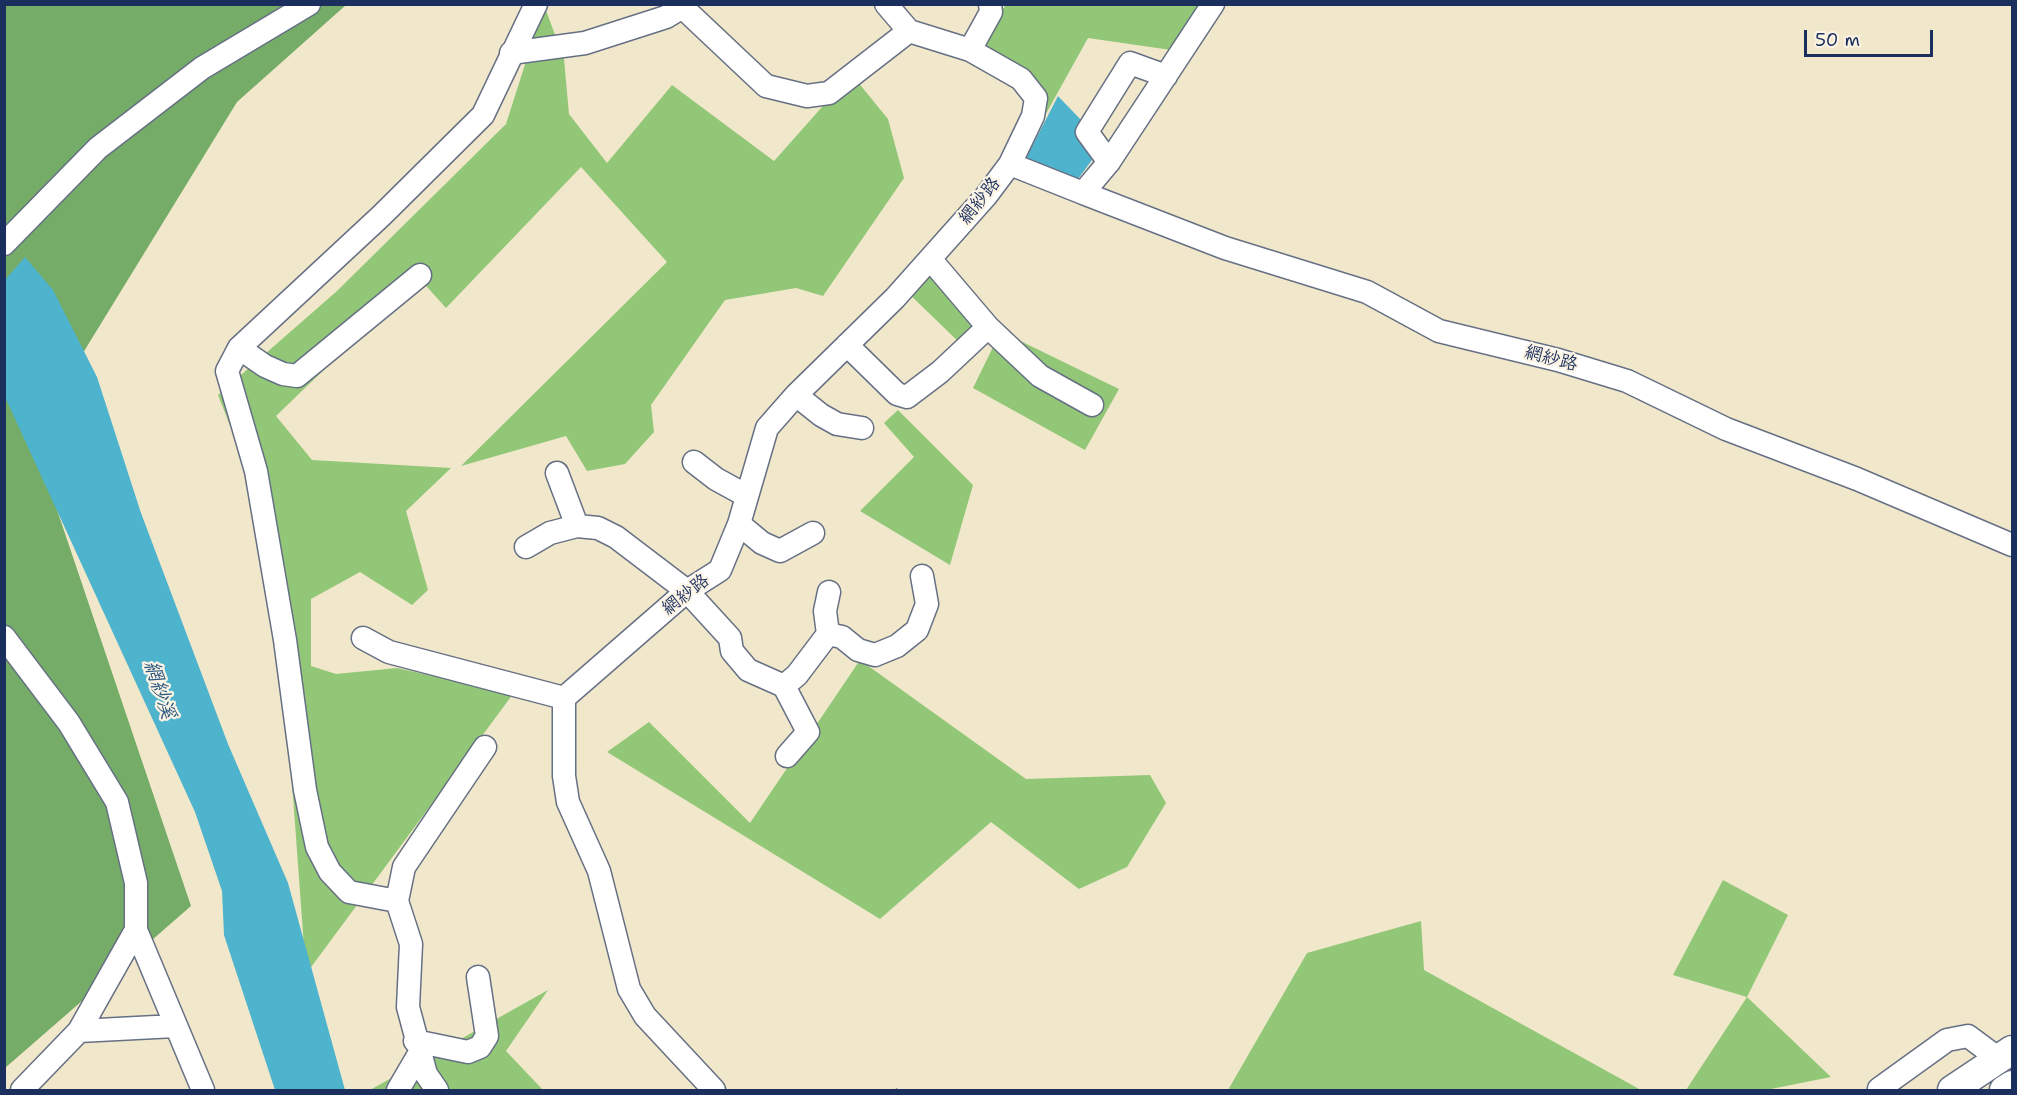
<!DOCTYPE html>
<meta charset="utf-8">
<style>
body{margin:0}
#map{position:relative;width:2017px;height:1095px;overflow:hidden;background:#f1e8cb;font-family:"Shantell Sans",sans-serif}
canvas{display:block}
.frame{position:absolute;inset:0;border:6px solid #1b2f5e;pointer-events:none}
.scale{position:absolute;left:1804px;top:30px;width:129px;height:27px;box-sizing:border-box;border:3px solid #1b2f5e;border-top:0;padding-left:8px;font-size:18px;line-height:21px;white-space:nowrap;color:#1b2f5e;-webkit-text-stroke:4px #fcf5e5;paint-order:stroke}
</style>
<div id="map">
<canvas width="2017" height="1095"></canvas>
<div class="frame"></div>
<div class="scale">50 m</div>
</div>
<script>
const ctx = document.querySelector('canvas').getContext('2d');
ctx.lineJoin = 'round';
function fill(path, color) {
  ctx.fillStyle = color;
  ctx.fill(path, 'evenodd');
}
function shape(rows) {
  const path = new Path2D();
  for (const r of rows) {
    path.moveTo(r[0], r[1]);
    for (let i = 2; i < r.length; i += 2) path.lineTo(r[i], r[i + 1]);
  }
  return path;
}
function stroke(path, color, width, dash) {
  ctx.strokeStyle = color;
  ctx.lineWidth = width;
  ctx.lineCap = dash ? 'butt' : 'round';
  ctx.setLineDash(dash || []);
  ctx.stroke(path);
}
function write(font, color, halo, rows, align = 'center') {
  ctx.font = font + ' "Shantell Sans","LXGW WenKai TC",sans-serif';
  ctx.lineWidth = 4.5;
  ctx.setLineDash([]);
  ctx.textBaseline = 'middle';
  ctx.strokeStyle = halo;
  ctx.fillStyle = color;
  for (const [text, x, y, turn = 0] of rows) {
    ctx.save();
    ctx.translate(x, y);
    ctx.rotate((+turn || 0) * Math.PI / 180);
    ctx.textAlign = isNaN(turn) ? turn : align;
    if (halo) ctx.strokeText(text, 0, 0);
    ctx.fillText(text, 0, 0);
    ctx.restore();
  }
}
fill(shape([
 [544,5,564,59,569,114,607,163,672,85,774,161,830,98,857,81,888,119,904,178,823,296,796,288,725,300,651,405,654,432,625,464,587,471,566,436,461,466,667,262,581,167,446,308,419,278,276,416,312,460,451,468,406,511,428,590,412,605,360,572,311,599,311,666,336,674,397,668,513,694,306,974,274,537,218,395,337,291,506,124],
 [1006,5,1203,5,1171,50,1088,38,1012,175,1029,101,1022,91,964,54],
 [929,267,1000,331,1119,389,1085,450,973,388,994,345,974,327,964,347,904,289],
 [898,410,973,485,950,565,860,511,914,457,884,423],
 [860,660,1026,779,1150,775,1166,803,1127,867,1079,889,991,822,880,919,607,752,649,722,750,823],
 [1723,880,1788,915,1747,997,1831,1077,1766,1090,1686,1090,1747,997,1673,975],
 [1421,921,1424,970,1641,1090,1228,1090,1307,953],
 [548,990,506,1051,543,1090,370,1090]
]), '#92c778');
fill(shape([
 [5,5,346,5,237,102,32,436,191,906,5,1068]
]), '#75ac68');
fill(shape([
 [1058,96,1104,144,1072,187,1024,162],
 [25,257,53,290,97,377,141,513,228,744,288,883,345,1090,275,1090,224,935,222,891,195,812,5,397,5,280]
]), '#4eb3cd');
const minor = shape([
 [679,4,766,86,807,96,829,93,909,31],
 [970,50,991,12,990,4],
 [511,53,585,43,666,17,681,8],
 [1109,162,1087,132,1130,63,1166,76],
 [1010,164,1083,193,1109,162,1213,4],
 [1083,193,1225,248,1367,292,1439,331,1558,360,1627,381,1726,429,1857,479,2012,545],
 [4,244,98,148,202,68,309,4],
 [931,260,988,327,1040,376,1092,405],
 [847,345,897,394,907,397,940,372,988,327],
 [239,348,265,366,283,374,297,376,420,275],
 [796,395,821,415,837,424,862,428],
 [694,462,716,479,747,496],
 [557,473,577,526],
 [739,524,762,543,780,551,813,533],
 [526,547,550,533,577,526,598,528,616,537,687,591,730,638,732,651,748,670,784,686,797,675,828,634,842,637,858,650,875,655,897,646,917,630,927,604,922,576],
 [828,634,825,611,829,592],
 [4,637,69,723,117,802,136,883,136,930,203,1090],
 [363,638,389,652,564,698],
 [784,686,808,732,787,756],
 [397,901,349,892,330,872,317,847,305,790,285,640,256,471,227,371,239,348,381,216,483,115,536,4],
 [79,1031,175,1026],
 [415,1041,468,1052,480,1047,487,1036,478,977],
 [1879,1089,1947,1040,1968,1036,1999,1059],
 [22,1090,79,1031,136,930],
 [398,1090,419,1054],
 [437,1090,426,1074,408,1007,411,944,397,901,404,867,485,747],
 [714,1090,645,1016,629,989,599,871,568,802,564,776,564,698,687,591,720,570,739,524,767,428,796,395,895,298,986,196,1010,164,1033,116,1036,98,1021,79,970,50,909,31,886,4]
]);
const major = shape([
 [1952,1090,2012,1050],
 [2004,1090,2012,1085]
]);
stroke(minor, '#667084', 25);
stroke(major, '#667084', 31);
stroke(shape([
 [896,1090,900,1089]
]), '#667084', 3, [1.5, 4.5]);
stroke(minor, '#fff', 22);
stroke(major, '#fff', 28);
write('18px', '#1b2f5e', '#fcf5e5', [
 ["網紗路",980,201,-51],
 ["網紗路",1551,359,15],
 ["網紗路",686,595,-38]
]);
write('italic 20px', '#2a577f', '#fcf5e5', [
 ["網紗溪",159,690,72]
]);
</script>
